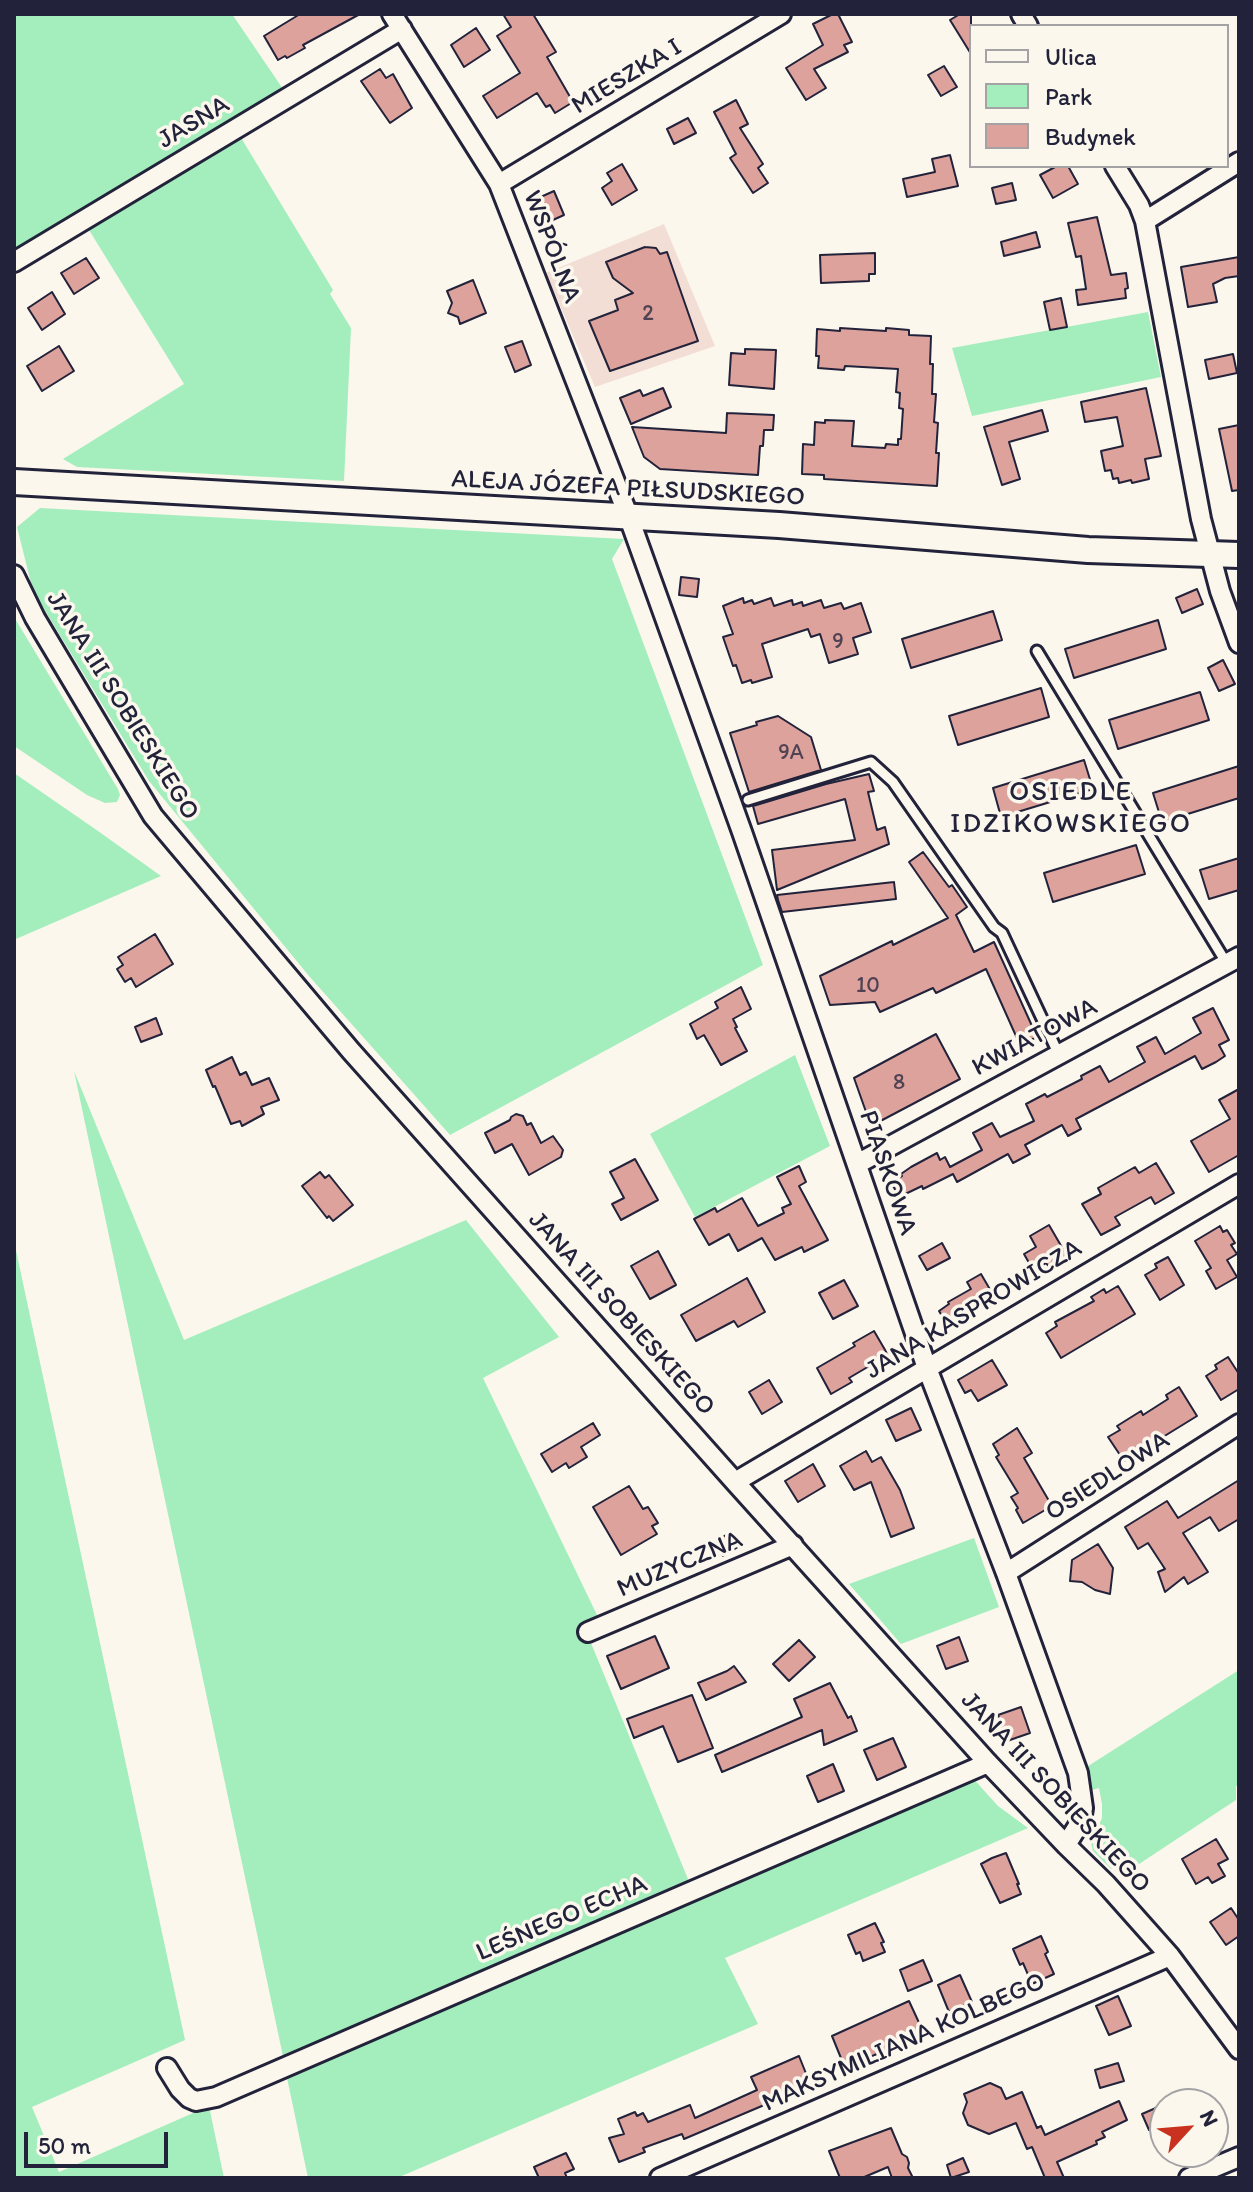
<!DOCTYPE html>
<meta charset="utf-8">
<style>
body{margin:0}
#map{position:relative;width:1253px;height:2192px;overflow:hidden;background:#fbf7ec;font-family:Itim,sans-serif}
canvas{display:block}
.frame{position:absolute;inset:0;border:16px solid #22223b;pointer-events:none}
.legend{position:absolute;left:969px;top:24px;width:260px;height:144px;box-sizing:border-box;background:#fbf7ec;border:2px solid #a4a2a5;margin:0;padding:10px 14px;list-style:none;font-size:24px;color:#22223b}
.legend li{display:flex;align-items:center;gap:16px;height:40px}
.legend b{width:40px;border:2px solid #a4a2a5}
.north{position:absolute;left:1149px;top:2088px;width:80px;height:80px;box-sizing:border-box;background:#fbf7ec;border:2px solid #a4a2a5;border-radius:50%;rotate:64deg;font-size:22px;font-weight:700;line-height:32px;text-align:center;color:#22223b}
.north::after{content:'';display:block;margin:auto;width:28px;height:36px;background:#c8321e;clip-path:polygon(50% 0,100% 100%,50% 72%,0 100%)}
.scale{position:absolute;left:24px;top:2132px;width:144px;height:36px;box-sizing:border-box;border:4px solid #22223b;border-top:0;padding-left:10px;font-size:24px;line-height:28px;white-space:nowrap;color:#22223b;-webkit-text-stroke:6px #fbf7ec;paint-order:stroke}
</style>
<div id="map">
<canvas width="1253" height="2192"></canvas>
<div class="frame"></div>
<ul class="legend">
<li><b style="height:10px;background:#fbf7ec"></b>Ulica</li>
<li><b style="height:22px;background:#a4eebd"></b>Park</li>
<li><b style="height:22px;background:#dca29b"></b>Budynek</li>
</ul>
<div class="north">N</div>
<div class="scale">50 m</div>
</div>
<script>
const ctx = document.querySelector('canvas').getContext('2d');
ctx.lineJoin = 'round';
function fill(path, color) {
  ctx.fillStyle = color;
  ctx.fill(path, 'evenodd');
}
function shape(rows) {
  const path = new Path2D();
  for (const r of rows) {
    path.moveTo(r[0], r[1]);
    for (let i = 2; i < r.length; i += 2) path.lineTo(r[i], r[i + 1]);
  }
  return path;
}
function stroke(path, color, width, dash) {
  ctx.strokeStyle = color;
  ctx.lineWidth = width;
  ctx.lineCap = dash ? 'butt' : 'round';
  ctx.setLineDash(dash || []);
  ctx.stroke(path);
}
function write(font, color, halo, rows, align = 'center') {
  ctx.font = font + ' Itim,sans-serif';
  ctx.lineWidth = 7;
  ctx.setLineDash([]);
  ctx.textBaseline = 'middle';
  ctx.strokeStyle = halo;
  ctx.fillStyle = color;
  for (const [text, x, y, turn = 0] of rows) {
    ctx.save();
    ctx.translate(x, y);
    ctx.rotate((+turn || 0) * Math.PI / 180);
    ctx.textAlign = isNaN(turn) ? turn : align;
    if (halo) ctx.strokeText(text, 0, 0);
    ctx.fillText(text, 0, 0);
    ctx.restore();
  }
}
fill(shape([
 [664,224,715,346,595,387,546,273]
]), '#f2ded4');
fill(shape([
 [14,14,232,14,283,89,14,254],
 [240,136,333,290,330,294,351,328,344,481,77,467,63,459,184,384,89,230],
 [1148,312,1161,377,972,416,952,348],
 [40,508,624,539,612,559,763,965,450,1135,309,976,149,781,33,591,17,527],
 [14,617,118,789,120,795,117,802,105,803,87,795,14,746],
 [14,773,98,831,161,876,16,939,14,931],
 [795,1055,830,1146,695,1217,650,1134],
 [74,1071,184,1340,466,1220,559,1337,483,1378,597,1615,591,1643,690,1884,284,2061],
 [14,1241,185,2040,32,2107,59,2172,209,2106,224,2178,14,2178],
 [974,1538,999,1607,901,1644,849,1584],
 [1239,1670,1239,1784,1236,1786,1236,1800,1133,1868,1126,1859,1111,1869,1093,1851,1091,1843,1102,1818,1102,1804,1099,1788,1092,1790,1085,1768],
 [970,1775,998,1806,1028,1828,725,1958,758,2024,397,2178,308,2178,286,2073]
]), '#a4eebd');
const building = shape([
 [300,14,360,14,303,45,305,48,287,58,285,56,278,60,264,36,300,14],
 [503,14,533,14,556,52,547,57,573,102,555,113,550,105,546,107,537,93,497,118,483,96,520,73,497,36,511,27,503,14],
 [833,14,838,14,852,42,844,45,848,52,814,69,826,88,806,100,786,68,823,45,813,24,833,14],
 [960,14,971,14,971,54,950,20,960,14],
 [476,28,490,50,464,67,451,45,476,28],
 [944,66,957,87,941,96,928,75,944,66],
 [380,69,386,78,393,74,412,108,390,123,361,81,380,69],
 [736,100,748,124,740,128,763,164,758,168,768,183,753,193,730,158,736,154,714,112,736,100],
 [688,118,696,133,674,144,667,129,688,118],
 [950,155,958,186,907,197,903,179,935,172,932,159,950,155],
 [622,164,637,190,612,205,602,188,612,181,607,173,622,164],
 [1057,166,1068,166,1078,184,1053,198,1040,175,1057,166],
 [1012,183,1016,200,996,204,992,188,1012,183],
 [554,191,564,215,544,224,534,200,554,191],
 [1097,217,1111,275,1126,273,1128,288,1125,289,1126,298,1078,305,1076,290,1086,289,1081,256,1076,257,1068,223,1097,217],
 [1036,232,1040,247,1004,256,1001,242,1036,232],
 [645,247,656,248,660,254,667,252,698,341,610,371,589,321,618,310,615,300,633,293,613,278,606,262,645,247],
 [875,253,875,274,869,274,869,281,821,283,820,255,875,253],
 [1239,257,1239,276,1225,278,1213,284,1217,302,1188,307,1181,267,1239,257],
 [86,258,99,278,74,294,61,273,86,258],
 [473,280,486,313,460,324,458,317,448,313,452,303,447,291,473,280],
 [52,292,65,314,42,330,28,308,52,292],
 [1061,298,1067,327,1050,330,1044,302,1061,298],
 [840,328,886,331,886,328,909,330,909,335,931,336,930,364,933,364,932,394,936,394,934,422,938,423,936,453,939,453,937,486,824,479,824,475,802,474,803,444,814,445,815,422,825,423,825,420,854,421,852,446,885,448,886,444,898,445,898,439,901,439,903,409,899,408,900,393,896,392,898,369,845,366,844,370,818,368,819,356,816,356,817,329,840,331,840,328],
 [522,341,531,365,515,372,505,347,522,341],
 [59,346,74,371,42,391,27,366,59,346],
 [745,349,776,350,774,389,729,385,731,353,745,354,745,349],
 [1233,354,1237,373,1209,379,1205,360,1233,354],
 [663,388,671,407,631,424,620,398,640,390,643,396,663,388],
 [1146,388,1161,456,1145,459,1149,479,1132,483,1131,480,1119,483,1118,478,1113,479,1111,470,1105,471,1101,451,1123,446,1117,417,1085,422,1081,402,1146,388],
 [1042,410,1048,431,1009,442,1020,479,1002,485,984,427,1042,410],
 [727,413,774,415,773,430,764,430,763,446,760,446,758,475,660,469,644,457,632,427,726,433,727,413],
 [1239,425,1239,490,1232,491,1219,429,1239,425],
 [681,577,699,579,697,597,679,595,681,577],
 [1197,589,1203,604,1182,613,1176,598,1197,589],
 [743,598,744,603,752,600,754,604,771,598,774,606,792,600,793,605,802,602,803,606,821,600,824,608,841,603,844,609,861,603,871,632,853,638,858,654,829,663,820,634,811,637,808,629,762,644,772,677,752,683,751,680,742,683,736,665,733,666,723,637,733,634,723,606,743,598],
 [993,611,1002,640,911,668,902,639,993,611],
 [1158,620,1166,649,1074,678,1065,649,1158,620],
 [1223,660,1235,684,1219,691,1208,668,1223,660],
 [1041,688,1049,717,958,745,949,716,1041,688],
 [1200,692,1209,720,1118,749,1109,720,1200,692],
 [778,716,811,737,821,770,749,792,730,733,757,725,756,722,778,716],
 [1084,760,1093,789,1001,817,993,788,1084,760],
 [1239,766,1239,798,1162,822,1153,793,1239,766],
 [869,774,874,791,868,792,877,830,885,827,889,844,777,890,772,850,855,840,845,799,758,824,753,806,826,784,869,774],
 [1136,845,1145,874,1053,902,1044,873,1136,845],
 [923,852,949,887,952,885,967,907,956,915,974,952,994,942,1037,1037,1020,1045,986,969,936,993,933,988,880,1012,875,1002,830,1005,820,976,892,941,893,945,948,918,909,862,923,852],
 [1239,858,1239,890,1209,899,1200,870,1239,858],
 [894,882,896,899,782,912,778,900,777,895,894,882],
 [155,934,173,964,136,987,131,978,125,982,117,969,123,965,118,957,155,934],
 [741,987,751,1009,733,1019,737,1027,735,1028,747,1051,721,1065,704,1035,697,1039,690,1024,718,1008,715,1002,741,987],
 [1213,1008,1229,1040,1219,1045,1225,1056,1216,1062,1202,1069,1195,1056,1076,1119,1081,1129,1068,1136,1062,1125,1025,1145,1030,1154,1013,1163,1008,1154,957,1182,953,1174,923,1189,922,1186,899,1197,891,1182,902,1176,901,1174,911,1167,937,1153,940,1160,945,1157,950,1167,982,1150,973,1133,992,1123,1000,1137,1034,1121,1026,1104,1045,1094,1047,1097,1082,1079,1081,1076,1100,1066,1109,1082,1145,1062,1137,1047,1156,1037,1165,1054,1201,1033,1193,1018,1213,1008],
 [156,1018,162,1034,141,1042,135,1027,156,1018],
 [936,1034,960,1079,871,1126,854,1078,936,1034],
 [232,1057,240,1075,246,1072,252,1085,269,1078,279,1100,261,1107,264,1114,242,1126,240,1121,231,1124,215,1086,213,1087,206,1070,232,1057],
 [1239,1089,1239,1155,1209,1172,1191,1141,1230,1119,1219,1100,1239,1089],
 [516,1114,523,1116,527,1125,531,1123,541,1143,553,1136,563,1150,561,1157,529,1175,512,1144,495,1153,485,1133,510,1120,511,1117,516,1114],
 [635,1159,658,1200,621,1220,612,1204,624,1198,610,1172,635,1159],
 [1156,1163,1174,1193,1155,1204,1151,1197,1115,1217,1120,1225,1101,1235,1082,1204,1101,1194,1098,1188,1135,1167,1139,1173,1156,1163],
 [799,1166,806,1182,799,1186,828,1240,804,1252,802,1247,775,1260,762,1238,738,1251,729,1234,709,1245,694,1219,715,1208,717,1212,742,1198,758,1226,784,1213,782,1208,791,1204,777,1177,799,1166],
 [320,1172,325,1178,329,1175,353,1205,333,1221,329,1216,327,1218,302,1186,320,1172],
 [1049,1225,1067,1256,1049,1267,1046,1263,1033,1270,1024,1254,1036,1247,1030,1236,1049,1225],
 [1220,1226,1223,1232,1227,1230,1235,1243,1231,1245,1237,1254,1227,1260,1237,1277,1216,1289,1206,1271,1211,1268,1195,1241,1220,1226],
 [942,1243,950,1258,927,1270,919,1256,942,1243],
 [658,1251,676,1285,650,1299,631,1266,658,1251],
 [1168,1257,1184,1285,1160,1300,1145,1275,1157,1268,1155,1264,1168,1257],
 [981,1274,995,1298,948,1326,939,1311,949,1304,948,1302,971,1289,967,1282,981,1274],
 [747,1278,765,1312,738,1327,734,1321,696,1341,681,1315,747,1278],
 [844,1280,858,1306,833,1319,819,1293,844,1280],
 [1118,1286,1135,1314,1061,1358,1046,1333,1057,1326,1055,1322,1094,1301,1091,1297,1104,1289,1106,1293,1118,1286],
 [874,1331,888,1355,849,1378,852,1382,831,1394,817,1368,855,1346,853,1343,874,1331],
 [1228,1357,1239,1374,1239,1389,1221,1400,1206,1376,1217,1369,1215,1365,1228,1357],
 [992,1360,1007,1385,978,1401,971,1390,965,1393,958,1380,992,1360],
 [769,1380,782,1402,762,1414,749,1392,769,1380],
 [1179,1387,1197,1416,1124,1461,1108,1437,1120,1430,1117,1426,1141,1411,1143,1415,1168,1399,1166,1395,1179,1387],
 [911,1408,921,1430,896,1441,886,1420,911,1408],
 [593,1423,600,1435,581,1447,587,1457,569,1468,566,1463,552,1472,541,1454,593,1423],
 [1017,1428,1032,1453,1024,1458,1052,1506,1023,1523,1016,1510,1018,1508,1011,1497,1018,1493,996,1457,999,1455,993,1444,1017,1428],
 [866,1451,872,1462,881,1457,900,1490,914,1528,891,1537,871,1482,854,1490,840,1466,866,1451],
 [813,1464,825,1486,798,1502,785,1481,813,1464],
 [1239,1480,1239,1519,1219,1531,1210,1517,1183,1533,1208,1572,1188,1584,1184,1577,1165,1592,1158,1572,1165,1569,1148,1543,1138,1549,1125,1527,1167,1501,1178,1518,1239,1480],
 [629,1486,643,1509,648,1507,658,1523,652,1526,657,1534,621,1555,593,1507,629,1486],
 [729,1533,738,1547,723,1556,715,1542,729,1533],
 [1098,1544,1113,1568,1110,1594,1095,1590,1082,1582,1070,1581,1072,1560,1098,1544],
 [655,1636,669,1668,621,1689,607,1656,655,1636],
 [959,1637,968,1661,946,1669,937,1646,959,1637],
 [799,1640,815,1657,789,1681,773,1664,799,1640],
 [734,1666,746,1682,706,1700,698,1683,727,1671,734,1666],
 [830,1683,848,1718,851,1716,857,1731,824,1745,822,1730,722,1772,715,1755,802,1717,794,1699,830,1683],
 [692,1695,713,1748,678,1762,663,1726,634,1738,627,1719,692,1695],
 [1021,1707,1030,1733,1007,1741,998,1715,1021,1707],
 [893,1738,906,1767,877,1780,864,1750,893,1738],
 [833,1764,844,1791,818,1802,807,1776,833,1764],
 [1216,1839,1228,1859,1218,1864,1225,1876,1212,1883,1208,1877,1196,1884,1182,1859,1216,1839],
 [1006,1853,1019,1884,1017,1884,1021,1894,1000,1903,981,1864,992,1858,1006,1853],
 [1231,1908,1239,1920,1239,1936,1226,1945,1210,1922,1231,1908],
 [875,1923,884,1942,881,1943,885,1952,863,1961,860,1952,856,1954,848,1935,875,1923],
 [1041,1936,1048,1952,1045,1954,1054,1974,1032,1984,1023,1963,1020,1965,1013,1949,1041,1936],
 [923,1960,932,1981,908,1991,900,1970,923,1960],
 [960,1975,972,2002,949,2012,938,1985,960,1975],
 [1118,1996,1131,2026,1109,2035,1096,2006,1118,1996],
 [909,2001,921,2027,917,2029,920,2035,845,2068,832,2036,909,2001],
 [799,2056,809,2081,774,2096,776,2100,684,2139,682,2134,643,2148,645,2152,619,2162,609,2138,624,2134,618,2119,635,2112,637,2116,643,2113,648,2122,690,2105,695,2118,757,2090,751,2077,799,2056],
 [1118,2063,1124,2081,1100,2088,1095,2070,1118,2063],
 [990,2083,1001,2088,1006,2099,1022,2092,1037,2128,1041,2126,1045,2135,1119,2101,1127,2120,1102,2132,1105,2137,1096,2141,1097,2144,1057,2162,1064,2178,1045,2178,1032,2147,1027,2149,1016,2123,989,2134,968,2125,963,2113,967,2102,964,2094,990,2083],
 [1165,2104,1165,2123,1149,2130,1142,2114,1165,2104],
 [891,2128,902,2154,907,2157,909,2163,908,2168,913,2178,892,2178,888,2167,862,2178,840,2178,829,2151,891,2128],
 [566,2153,574,2169,565,2173,567,2178,539,2178,534,2167,566,2153],
 [963,2158,969,2172,951,2178,947,2165,963,2158]
]);
fill(building, '#dca29b');
stroke(building, '#22223b', 2);
const service = shape([
 [1037,651,1227,964],
 [748,800,871,762,893,782,994,927,1002,933,1059,1055]
]);
const minor = shape([
 [392,14,499,184,628,515,742,832,927,1368,1006,1573,1078,1773,1083,1808,1081,1821,1066,1845],
 [1021,14,1028,26],
 [1115,166,1139,205,1145,221,1201,519,1220,591,1239,643],
 [499,184,781,14],
 [1145,221,1239,162],
 [14,262,402,29],
 [14,575,35,618,153,816,351,1051,735,1482,988,1763,1066,1845,1106,1884,1170,1956,1239,2049],
 [857,1164,1239,957],
 [735,1482,1239,1184],
 [1006,1573,1239,1424],
 [588,1632,793,1545],
 [167,2068,180,2089,189,2098,196,2101,216,2097,988,1763],
 [660,2178,1170,1956],
 [1189,2178,1239,2157]
]);
const secondary = shape([
 [14,482,779,525,1088,550,1239,555]
]);
stroke(service, '#22223b', 15);
stroke(minor, '#22223b', 24);
stroke(secondary, '#22223b', 30);
stroke(service, '#fbf7ec', 9);
stroke(minor, '#fbf7ec', 18);
stroke(secondary, '#fbf7ec', 24);
write('22px', '#504253', null, [
 ["2",648,314],
 ["9",838,642],
 ["9A",791,753],
 ["10",868,986],
 ["8",899,1083]
]);
write('26px', '#22223b', '#fbf7ec', [
 ["MIESZKA I",627,77,-31],
 ["JASNA",194,123,-31],
 ["WSPÓLNA",551,247,69],
 ["ALEJA JÓZEFA PIŁSUDSKIEGO",628,489,3],
 ["JANA III SOBIESKIEGO",122,706,58],
 ["KWIATOWA",1035,1038,-28],
 ["PIASKOWA",887,1173,71],
 ["JANA KASPROWICZA",974,1310,-31],
 ["JANA III SOBIESKIEGO",621,1314,48],
 ["OSIEDLOWA",1108,1477,-33],
 ["MUZYCZNA",680,1565,-23],
 ["JANA III SOBIESKIEGO",1055,1793,47],
 ["LEŚNEGO ECHA",562,1919,-23],
 ["MAKSYMILIANA KOLBEGO",904,2043,-24]
]);
ctx.letterSpacing = '2px';
write('28px', '#22223b', '#fbf7ec', [
 ["OSIEDLE",1071,793],
 ["IDZIKOWSKIEGO",1071,825]
]);
ctx.letterSpacing = '0px';
</script>
